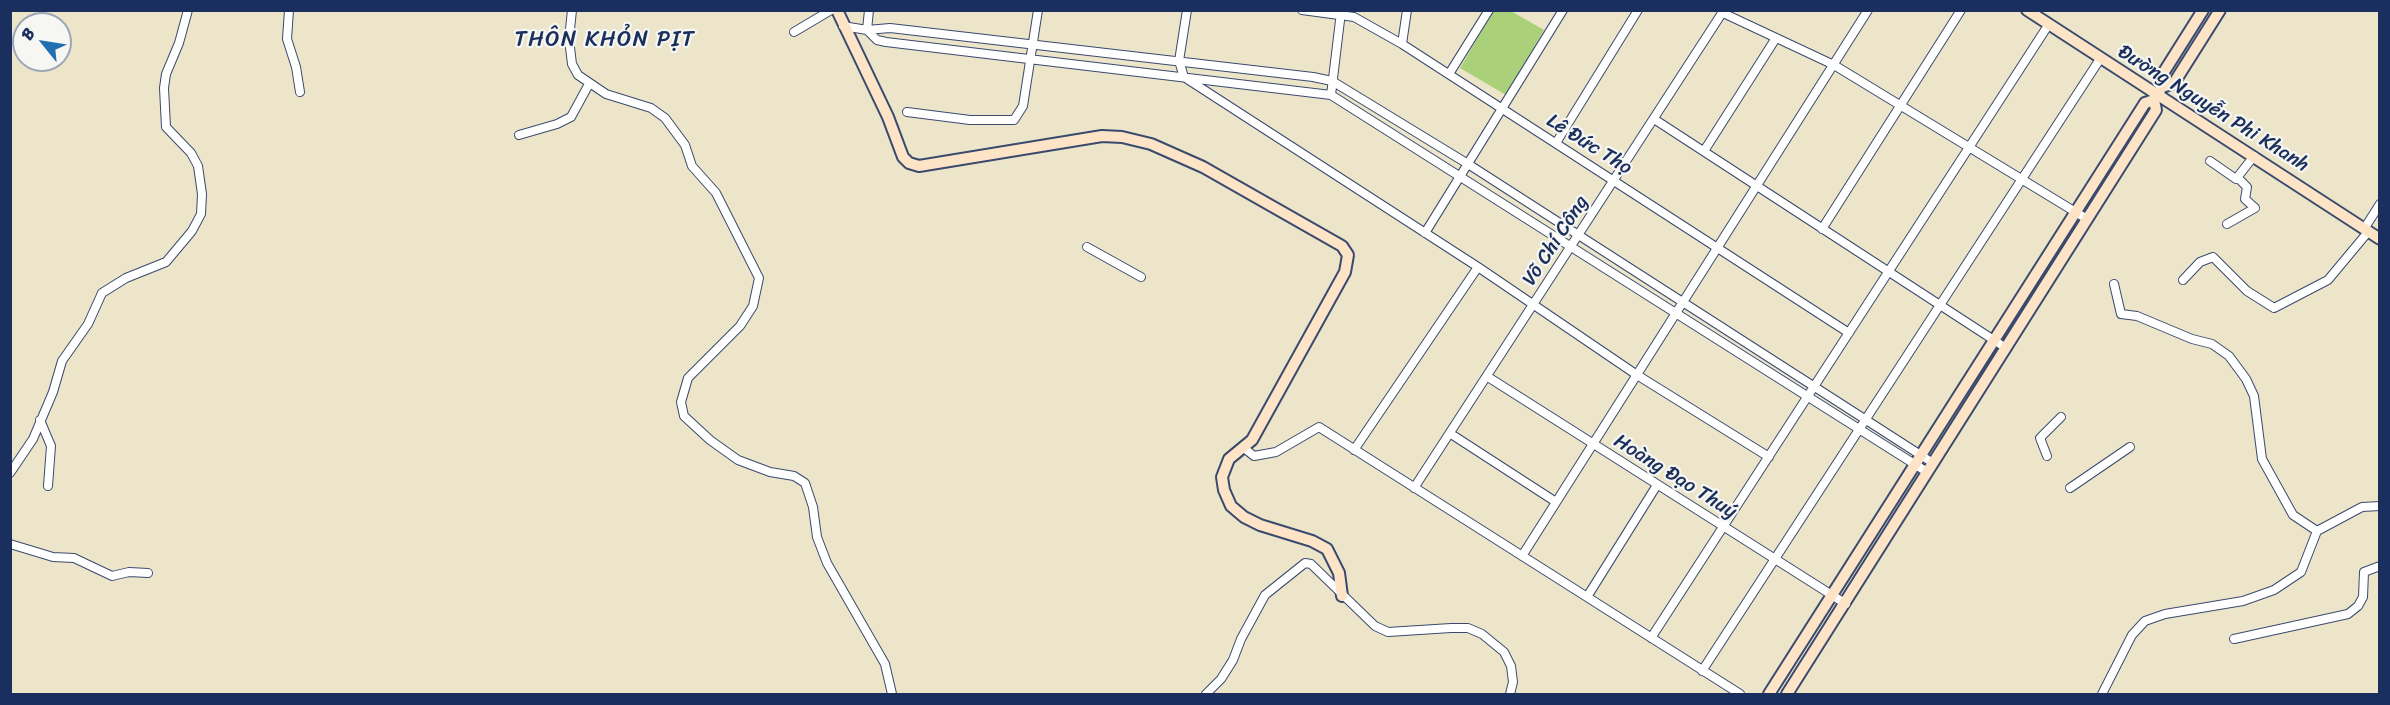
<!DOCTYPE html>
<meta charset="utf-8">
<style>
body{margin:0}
#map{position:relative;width:2390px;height:705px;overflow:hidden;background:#ece5ca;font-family:Sriracha,sans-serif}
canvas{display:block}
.frame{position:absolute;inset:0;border:12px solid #1b2f5e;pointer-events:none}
.north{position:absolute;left:12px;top:12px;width:60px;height:60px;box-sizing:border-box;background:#f6f6f2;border:2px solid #9ea6b7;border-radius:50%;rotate:300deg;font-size:16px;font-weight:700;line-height:24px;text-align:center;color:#1b2f5e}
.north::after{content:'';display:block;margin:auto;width:21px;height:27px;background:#1f6fb2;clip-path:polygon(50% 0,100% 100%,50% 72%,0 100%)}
</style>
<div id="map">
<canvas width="2390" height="705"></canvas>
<div class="frame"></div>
<div class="north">B</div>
</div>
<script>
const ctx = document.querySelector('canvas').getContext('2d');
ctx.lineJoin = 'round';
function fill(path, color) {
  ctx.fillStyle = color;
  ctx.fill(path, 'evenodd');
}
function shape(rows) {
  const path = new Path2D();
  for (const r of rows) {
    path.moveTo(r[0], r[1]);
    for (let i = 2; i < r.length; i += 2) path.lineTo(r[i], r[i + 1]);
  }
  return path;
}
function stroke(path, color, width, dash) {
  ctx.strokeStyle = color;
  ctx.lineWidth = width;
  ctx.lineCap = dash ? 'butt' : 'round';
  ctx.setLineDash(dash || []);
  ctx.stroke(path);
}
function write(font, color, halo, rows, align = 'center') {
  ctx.font = font + ' Sriracha,sans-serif';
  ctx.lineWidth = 4.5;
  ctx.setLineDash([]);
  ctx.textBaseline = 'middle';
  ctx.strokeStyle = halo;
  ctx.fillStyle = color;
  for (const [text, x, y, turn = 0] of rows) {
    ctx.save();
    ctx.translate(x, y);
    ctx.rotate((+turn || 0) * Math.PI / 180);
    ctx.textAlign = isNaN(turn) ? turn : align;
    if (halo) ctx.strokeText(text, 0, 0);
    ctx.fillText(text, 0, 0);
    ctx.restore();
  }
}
fill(shape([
 [1494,10,1511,11,1544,30,1506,95,1460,68]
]), '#aad07a');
const street = shape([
 [289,10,287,39,296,67,300,92],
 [572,10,569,39,572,64,578,75,606,94,651,108,665,118,685,145,692,166,716,193,759,278,753,306,740,326,688,378,681,402,684,416,710,440,738,460,770,472,794,476,805,483,813,507,817,537,827,563,885,664,892,694],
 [1187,10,1179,61,1184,77,1478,267,1637,375,1769,457],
 [1302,10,1354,17,1402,44,1849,333],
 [1723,13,1834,65,2087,219],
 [843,26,867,30,890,28,1313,77,1332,81,1468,164,1933,463],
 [867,30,877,40,886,42,1331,95,1927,472],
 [867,30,869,10],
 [794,32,831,10],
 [1402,44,1407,10],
 [1449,74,1489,10],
 [1331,95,1341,12],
 [907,112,970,120,1014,120,1023,106,1038,10],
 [1654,119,2006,348],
 [519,135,557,124,571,117,589,84],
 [1556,143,1638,10],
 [1704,151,1776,38],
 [2210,161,2236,179,2254,156],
 [2227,224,2255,208,2245,199,2247,187,2238,178],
 [1822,229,1961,10],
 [2364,229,2380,204],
 [1425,233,1563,10],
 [1087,247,1141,277],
 [2183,280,2200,262,2213,257,2247,291,2274,308,2328,280,2368,232],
 [2114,284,2121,314,2137,316,2192,339,2212,344,2229,356,2246,379,2254,396,2262,459,2293,515,2317,531],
 [1488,377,1846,604],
 [40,420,51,446,48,486],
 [1451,434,1556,502],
 [1244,448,1254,456,1276,452,1319,427,1740,694],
 [1354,450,1478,267],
 [2047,456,2040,438,2061,417],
 [10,473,33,439,53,392,62,361,88,324,102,293,126,278,166,262,192,231,201,214,202,194,198,166,191,153,166,127,164,88,166,74,179,43,188,10],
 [1414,488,1724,10],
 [2070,488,2130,447],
 [10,544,53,557,74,558,112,576,129,572,148,573],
 [1522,556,1868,10],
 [1587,597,1657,485],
 [1651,638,2049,24],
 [2234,639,2348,614,2358,606,2363,597,2364,572,2380,566],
 [1702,671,2100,59],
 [1206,694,1221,679,1233,660,1241,639,1265,595,1305,563,1311,564,1375,626,1388,632,1451,628,1468,628,1482,634,1504,652,1511,666,1513,682,1510,694],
 [2102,694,2132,635,2145,621,2165,614,2243,601,2274,590,2301,572,2317,531,2362,507,2380,506]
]);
const secondary = shape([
 [837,10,888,117,903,157,909,163,919,166,1102,136,1122,137,1151,144,1203,167,1342,246,1348,255,1345,272,1252,440,1229,459,1222,477,1224,490,1231,506,1244,517,1260,525,1312,541,1327,549,1339,573,1342,596],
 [2027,10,2380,239],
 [2162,87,2174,83,2220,10],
 [1769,694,2145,103,2154,100,2162,87,2162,75,2203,10],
 [1787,694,2156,110,2154,100]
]);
stroke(street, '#3a4a6e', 10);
stroke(secondary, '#3a4a6e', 14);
stroke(street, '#fff', 8);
stroke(secondary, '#fee4c6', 10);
write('20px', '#1b2f5e', '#f6f6f2', [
 ["Đường Nguyễn Phi Khanh",2213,109,32],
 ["Lê Đức Thọ",1589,145,32],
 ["Võ Chí Công",1556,241,-57],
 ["Hoàng Đạo Thuý",1675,477,32]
]);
ctx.letterSpacing = '1.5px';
write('22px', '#1b2f5e', '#f6f6f2', [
 ["THÔN KHỎN PỊT",605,40]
]);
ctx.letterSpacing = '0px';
</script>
